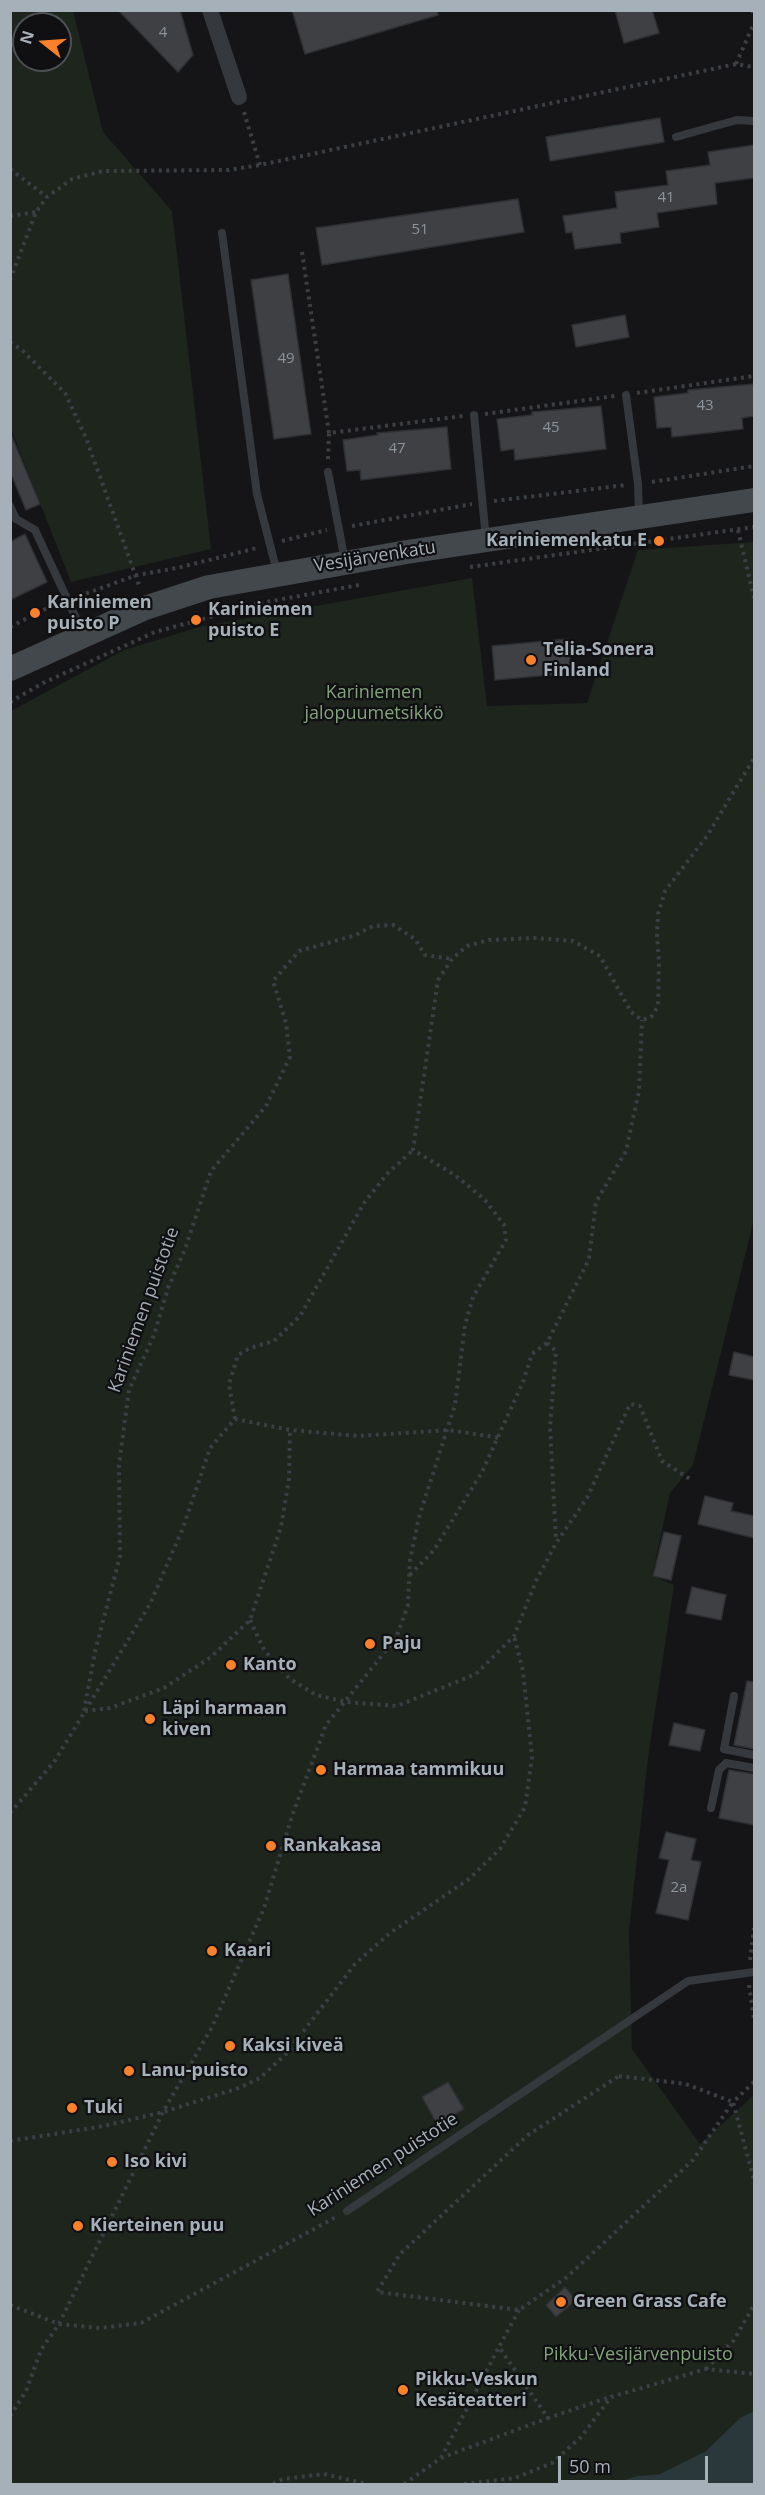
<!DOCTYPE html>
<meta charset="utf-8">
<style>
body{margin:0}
#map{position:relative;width:765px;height:2495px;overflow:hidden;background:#151517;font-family:"Open Sans",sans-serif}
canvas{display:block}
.frame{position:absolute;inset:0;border:12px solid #a6b0b8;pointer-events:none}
.north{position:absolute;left:12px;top:12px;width:60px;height:60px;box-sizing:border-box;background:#101012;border:2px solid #4c5054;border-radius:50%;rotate:287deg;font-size:16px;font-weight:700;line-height:24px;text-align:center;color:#a6b0b8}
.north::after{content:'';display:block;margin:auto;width:21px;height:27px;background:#fa8129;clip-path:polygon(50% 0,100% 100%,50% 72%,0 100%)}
.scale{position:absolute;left:558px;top:2456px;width:150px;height:27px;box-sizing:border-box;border:3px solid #a6b0b8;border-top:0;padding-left:8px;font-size:18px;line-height:21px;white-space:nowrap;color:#a6b0b8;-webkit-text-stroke:4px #101012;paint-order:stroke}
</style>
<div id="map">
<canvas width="765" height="2495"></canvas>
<div class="frame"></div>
<div class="north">N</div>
<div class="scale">50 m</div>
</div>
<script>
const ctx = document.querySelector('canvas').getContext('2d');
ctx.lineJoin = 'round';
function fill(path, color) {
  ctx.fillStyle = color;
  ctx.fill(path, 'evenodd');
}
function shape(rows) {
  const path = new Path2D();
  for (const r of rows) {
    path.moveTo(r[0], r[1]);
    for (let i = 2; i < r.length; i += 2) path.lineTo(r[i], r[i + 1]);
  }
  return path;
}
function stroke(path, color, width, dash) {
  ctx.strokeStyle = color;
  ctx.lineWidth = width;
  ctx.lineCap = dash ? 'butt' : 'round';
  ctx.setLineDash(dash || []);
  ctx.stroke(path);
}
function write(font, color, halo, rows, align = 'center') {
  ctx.font = font + ' "Open Sans",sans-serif';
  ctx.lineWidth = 4.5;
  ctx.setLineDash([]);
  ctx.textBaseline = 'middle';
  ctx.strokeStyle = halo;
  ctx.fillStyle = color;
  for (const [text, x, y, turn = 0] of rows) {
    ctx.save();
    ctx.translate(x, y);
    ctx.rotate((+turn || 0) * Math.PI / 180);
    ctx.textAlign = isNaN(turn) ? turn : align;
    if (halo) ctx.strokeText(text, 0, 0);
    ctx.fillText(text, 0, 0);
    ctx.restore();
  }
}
fill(shape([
 [11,11,73,11,103,132,172,211,211,549,71,582,11,429],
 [24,24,60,24,60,60,24,60],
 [754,542,754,1219,693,1465,670,1493,652,1576,674,1585,648,1758,629,1931,632,2049,700,2144,754,2095,754,2411,740,2418,706,2451,660,2474,637,2476,611,2484,11,2484,11,711,124,650,203,626,472,578,487,706,587,703,638,550]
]), '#1d251d');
fill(shape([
 [754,2411,754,2484,611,2484,637,2476,660,2474,706,2451,740,2418]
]), '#2a383b');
const building = shape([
 [118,10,180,10,193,55,178,72,118,10],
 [292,10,437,10,438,15,305,54,292,10],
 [615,10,652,10,659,33,624,43,615,10],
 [660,118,664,142,550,161,546,137,660,118],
 [754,145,754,178,715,183,717,204,657,213,659,227,620,233,621,243,575,249,572,232,566,233,563,216,617,208,615,192,668,185,666,171,710,165,708,152,754,145],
 [518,199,524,232,322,265,316,228,518,199],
 [288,274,311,434,274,439,251,280,288,274],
 [625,315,629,337,576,347,572,325,625,315],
 [754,384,754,416,742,418,743,429,672,437,671,427,657,428,654,397,688,393,688,390,754,384],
 [601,406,606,449,515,460,514,449,501,451,497,419,532,415,532,412,601,406],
 [447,427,451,469,361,480,360,470,347,471,343,440,378,435,377,433,447,427],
 [10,432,40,504,26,510,10,471,10,432],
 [25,534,47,582,10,600,10,542,25,534],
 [568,639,571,673,495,680,492,646,568,639],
 [734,1352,754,1357,754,1380,729,1375,734,1352],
 [705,1496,733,1503,731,1511,754,1516,754,1538,698,1524,705,1496],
 [664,1532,681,1536,671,1580,653,1576,664,1532],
 [692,1587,726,1595,721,1620,686,1613,692,1587],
 [747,1681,754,1682,754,1749,734,1745,747,1681],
 [674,1723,705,1730,700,1751,669,1745,674,1723],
 [729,1770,754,1774,754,1825,719,1818,729,1770],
 [666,1832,696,1839,691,1860,701,1862,688,1920,656,1913,669,1860,659,1858,666,1832],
 [448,2082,464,2109,437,2124,422,2097,448,2082],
 [565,2287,576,2300,556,2317,546,2305,565,2287]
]);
fill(building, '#3f4044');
stroke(building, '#2f3033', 1.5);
stroke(shape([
 [752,10,754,14],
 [736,64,754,23],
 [244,112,260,165],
 [10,169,47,197],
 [10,216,36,212],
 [302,252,329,433],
 [10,280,36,212,47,197,72,179,103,171,229,170,260,165,736,64,754,67],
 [10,342,22,350,65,393,86,438,140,588],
 [637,393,754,376],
 [485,414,615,396],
 [328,459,329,433,463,416],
 [652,482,754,466],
 [494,501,626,485],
 [352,526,472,504],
 [738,530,754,598],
 [282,541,327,530],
 [470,567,754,527],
 [79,596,137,575,177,568,257,548],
 [10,627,55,604],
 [10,702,43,683,155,632,261,603,359,585],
 [547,1343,556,1351,550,1427,556,1541],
 [235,1419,229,1384,238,1355,250,1348,274,1341,300,1316,364,1203,387,1174,413,1150],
 [410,1575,434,1550,482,1472,523,1382,532,1354,547,1343,589,1259,596,1202,626,1151,639,1091,642,1020],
 [250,1620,264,1650,290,1679,316,1695,347,1702,397,1706,476,1674,514,1636,536,1581,556,1543,587,1498,630,1404,640,1406,662,1461,690,1479],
 [84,1711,95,1652,120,1556,119,1465,129,1390,154,1335,168,1288,185,1249,211,1171,266,1106,290,1057,286,1023,273,981,299,951,356,935,373,926,393,925,415,939,425,955,452,959],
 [85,1711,110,1708,164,1688,211,1657,250,1620,281,1527,289,1479,290,1430],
 [10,1813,54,1762,150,1604,183,1528,210,1448,235,1419,290,1430,358,1436,449,1430,500,1438],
 [750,1960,754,1928],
 [749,1985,754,2019],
 [619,2076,686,2084,733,2102,693,2160,567,2277,519,2310,377,2292,400,2254,528,2135,619,2076],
 [754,2082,733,2102,754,2180],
 [10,2141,104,2126,163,2112,239,2088,260,2078,286,2054,355,1964,390,1933,469,1879,500,1849,525,1807,532,1757,523,1671,514,1636],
 [10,2305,59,2324,100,2328,141,2323,336,2217],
 [519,2310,499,2347,548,2418,610,2397],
 [706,2369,734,2340,754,2305],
 [10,2416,26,2391,41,2350,59,2324,163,2112,212,2027,264,1908,292,1816,326,1725,396,1638,408,1605,410,1560,419,1517,455,1405,465,1325,473,1297,506,1240,504,1225,485,1200,455,1175,413,1150,438,980,452,959,467,946,489,940,535,938,573,941,600,956,631,1012,642,1020,651,1017,658,1006,659,963,657,934,658,914,665,891,707,836,754,758],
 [441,2458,499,2347],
 [273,2484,283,2479,324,2474,367,2484],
 [404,2484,441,2458,548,2418],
 [464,2484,515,2478,552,2463,581,2437,611,2397,706,2369,754,2374]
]), '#3b3f43', 4, [3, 4.5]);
stroke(shape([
 [676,137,737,120,754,121],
 [222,233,257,494,277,572],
 [626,395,638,484,639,517],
 [474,415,486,539],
 [328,472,345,561],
 [10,506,16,519,35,530,83,633],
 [734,1696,724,1749,754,1755],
 [711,1808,719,1770,726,1763,754,1768],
 [347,2211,688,1981,754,1972]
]), '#35383c', 8);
stroke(shape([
 [210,10,239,97]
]), '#35383c', 16);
stroke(shape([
 [10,669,145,608,209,587,407,552,754,500]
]), '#43484c', 24);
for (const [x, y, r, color] of [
 [659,541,6,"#fa8129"],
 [35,613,6,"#fa8129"],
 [196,620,6,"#fa8129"],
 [531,660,6,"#fa8129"],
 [370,1644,6,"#fa8129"],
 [231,1665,6,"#fa8129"],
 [150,1719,6,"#fa8129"],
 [321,1770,6,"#fa8129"],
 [271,1846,6,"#fa8129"],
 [212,1951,6,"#fa8129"],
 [230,2046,6,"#fa8129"],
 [129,2071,6,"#fa8129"],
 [72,2108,6,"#fa8129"],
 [112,2162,6,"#fa8129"],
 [78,2226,6,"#fa8129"],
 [561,2302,6,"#fa8129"],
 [403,2390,6,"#fa8129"]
]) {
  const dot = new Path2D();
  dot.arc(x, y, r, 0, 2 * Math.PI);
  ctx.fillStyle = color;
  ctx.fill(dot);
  stroke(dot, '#101012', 2);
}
write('15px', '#8c949b', null, [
 ["4",163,33],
 ["41",666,198],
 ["51",420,230],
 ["49",286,359],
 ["43",705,406],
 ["45",551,428],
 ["47",397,449],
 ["2a",679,1888]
]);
write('bold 18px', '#a6b0b8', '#101012', [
 ["Kariniemenkatu E",647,541,"right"],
 ["Kariniemen",47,603],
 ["puisto P",47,624],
 ["Kariniemen",208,610],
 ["puisto E",208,631],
 ["Telia-Sonera",543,650],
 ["Finland",543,671],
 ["Paju",382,1644],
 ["Kanto",243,1665],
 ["Läpi harmaan",162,1709],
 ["kiven",162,1730],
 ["Harmaa tammikuu",333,1770],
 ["Rankakasa",283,1846],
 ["Kaari",224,1951],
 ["Kaksi kiveä",242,2046],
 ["Lanu-puisto",141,2071],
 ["Tuki",84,2108],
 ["Iso kivi",124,2162],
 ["Kierteinen puu",90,2226],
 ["Green Grass Cafe",573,2302],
 ["Pikku-Veskun",415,2380],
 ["Kesäteatteri",415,2401]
], 'left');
write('18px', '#a6b0b8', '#101012', [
 ["Vesijärvenkatu",375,557,-9],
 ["Kariniemen puistotie",144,1310,-70],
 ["Kariniemen puistotie",383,2165,-33]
]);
write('18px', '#83a37c', '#101012', [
 ["Kariniemen",374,693],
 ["jalopuumetsikkö",374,714],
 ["Pikku-Vesijärvenpuisto",638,2355]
]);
</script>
